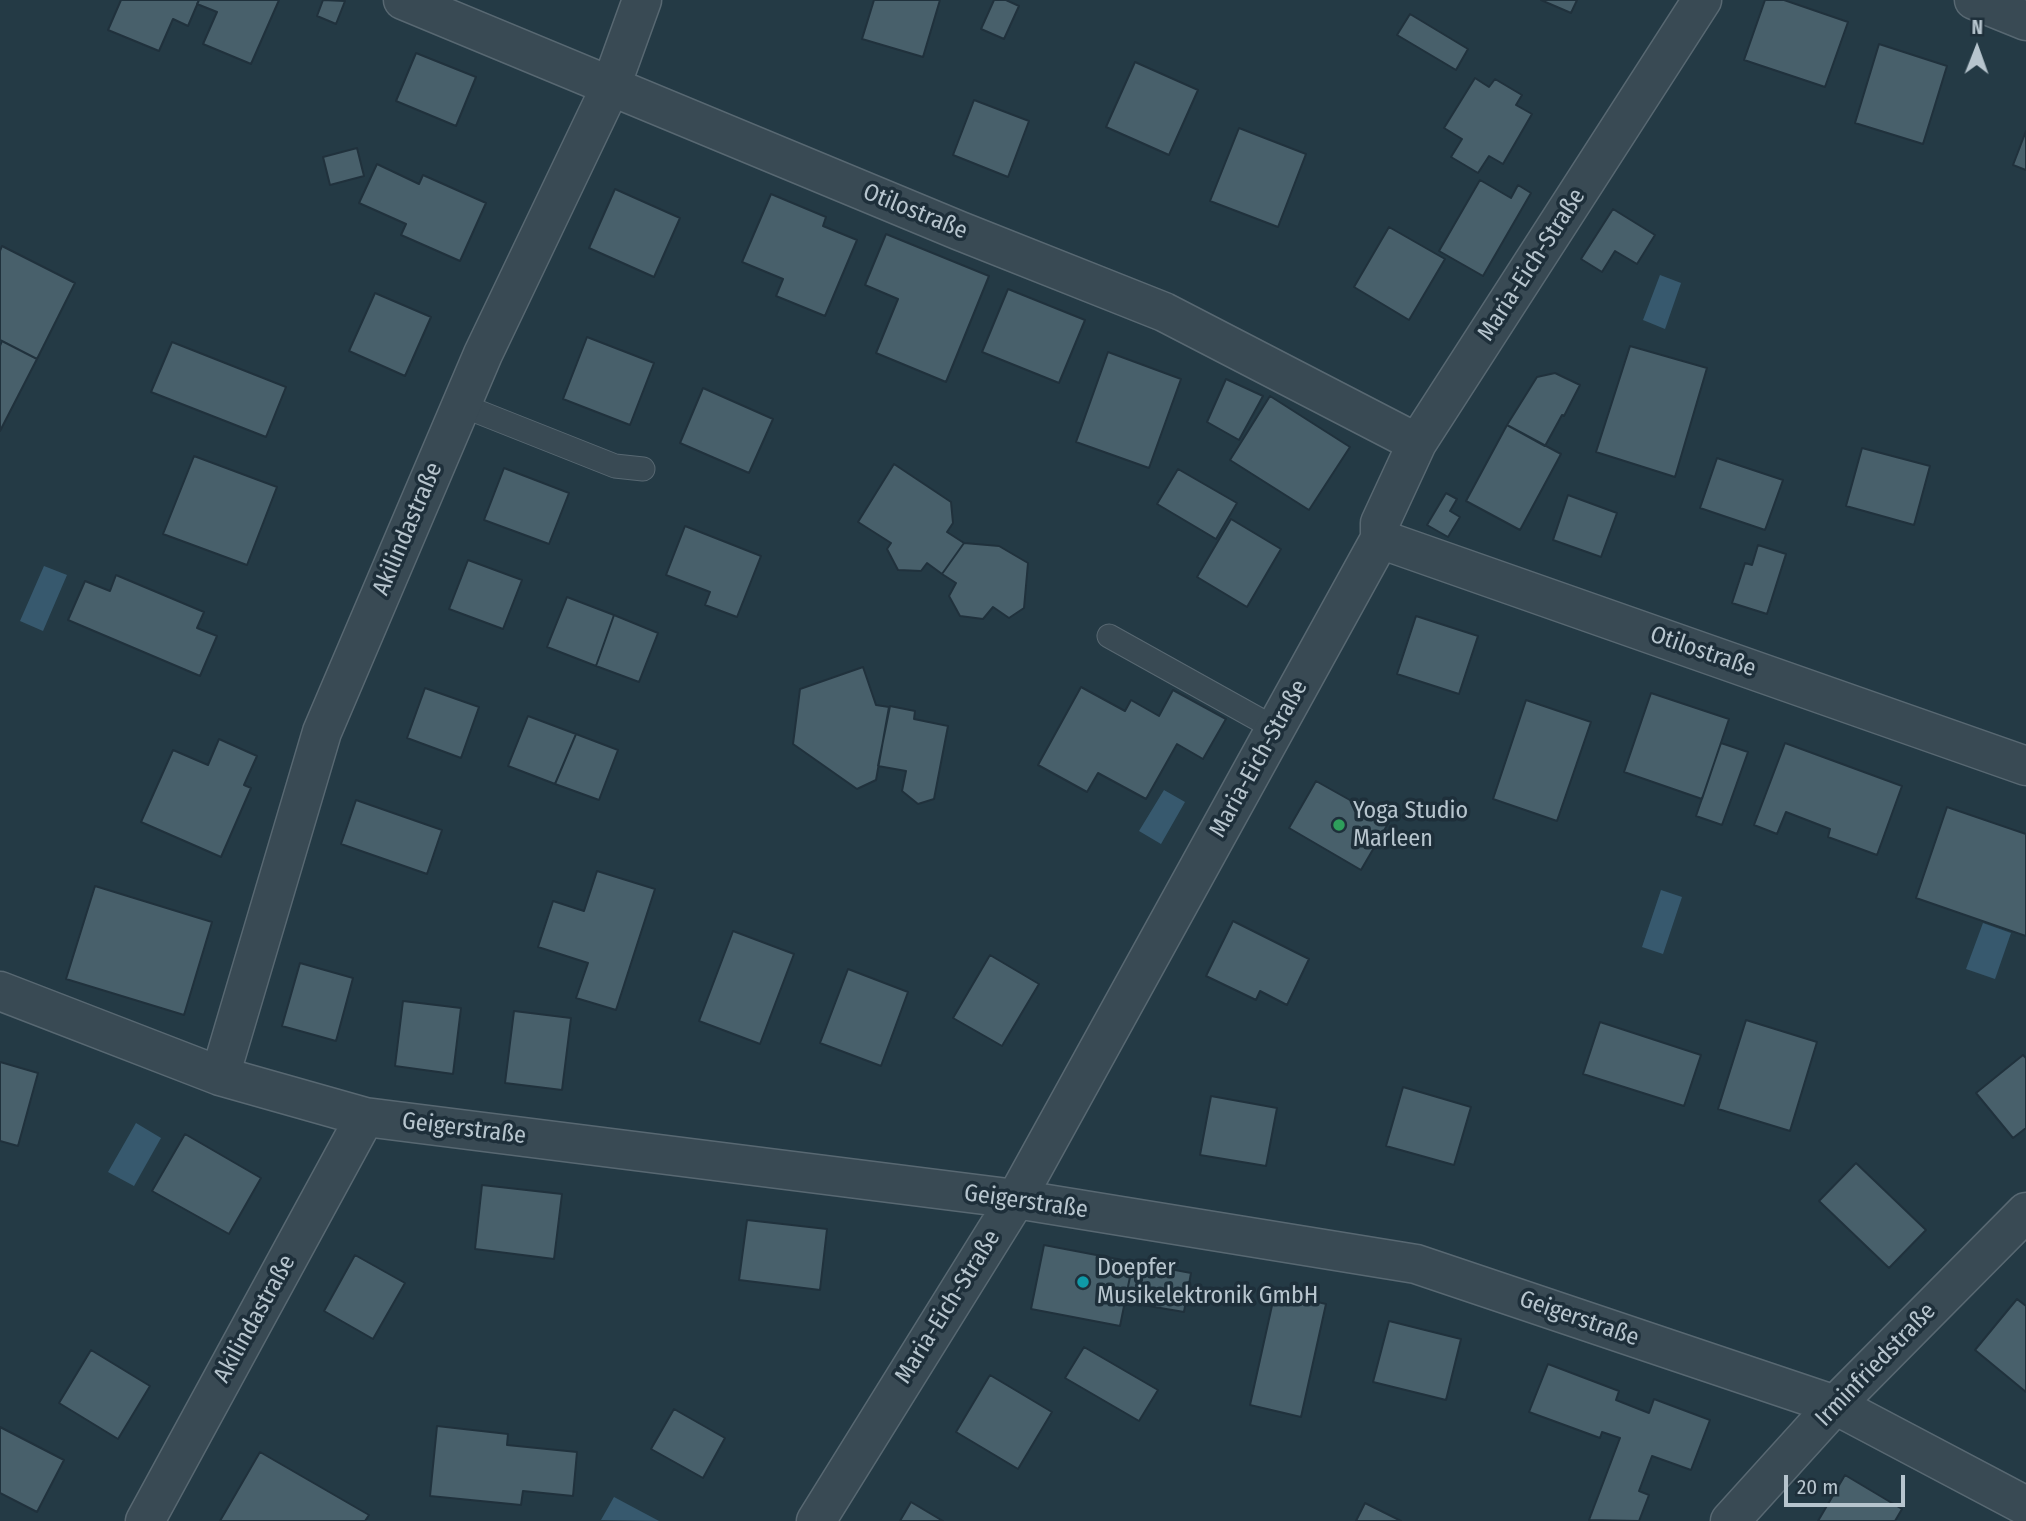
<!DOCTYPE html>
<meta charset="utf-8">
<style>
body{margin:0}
#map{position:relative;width:2026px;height:1521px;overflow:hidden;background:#243a45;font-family:"Fira Sans Condensed",sans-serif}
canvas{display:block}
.north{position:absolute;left:1942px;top:14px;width:70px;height:70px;-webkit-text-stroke:5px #1e2f3a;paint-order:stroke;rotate:1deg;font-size:19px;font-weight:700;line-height:28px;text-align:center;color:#b7c5ce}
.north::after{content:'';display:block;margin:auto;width:24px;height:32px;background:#b7c5ce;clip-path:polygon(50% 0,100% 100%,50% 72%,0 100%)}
.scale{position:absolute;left:1784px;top:1475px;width:121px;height:32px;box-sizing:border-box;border:4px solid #b7c5ce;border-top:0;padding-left:9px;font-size:21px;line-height:24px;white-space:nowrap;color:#b7c5ce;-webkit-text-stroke:5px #1e2f3a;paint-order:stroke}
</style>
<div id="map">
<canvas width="2026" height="1521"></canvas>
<div class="north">N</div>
<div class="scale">20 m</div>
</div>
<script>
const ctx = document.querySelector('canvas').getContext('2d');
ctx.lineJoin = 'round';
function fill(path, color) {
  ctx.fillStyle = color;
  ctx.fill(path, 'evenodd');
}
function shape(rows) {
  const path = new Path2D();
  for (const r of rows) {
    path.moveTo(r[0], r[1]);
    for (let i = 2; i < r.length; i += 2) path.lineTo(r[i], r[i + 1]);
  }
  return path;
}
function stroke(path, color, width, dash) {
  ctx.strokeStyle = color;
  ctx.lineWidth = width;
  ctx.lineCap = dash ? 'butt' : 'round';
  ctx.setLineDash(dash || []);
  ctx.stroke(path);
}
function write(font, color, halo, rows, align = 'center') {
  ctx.font = font + ' "Fira Sans Condensed",sans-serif';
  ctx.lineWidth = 7;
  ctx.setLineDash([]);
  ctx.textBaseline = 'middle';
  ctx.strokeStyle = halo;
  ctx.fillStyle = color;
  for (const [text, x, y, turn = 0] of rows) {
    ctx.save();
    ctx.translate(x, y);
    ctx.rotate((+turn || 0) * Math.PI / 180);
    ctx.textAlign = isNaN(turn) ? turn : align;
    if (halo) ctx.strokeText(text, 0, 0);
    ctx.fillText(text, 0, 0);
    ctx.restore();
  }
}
fill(shape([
 [1660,275,1681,283,1665,329,1643,320],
 [44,566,67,575,43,631,20,621],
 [1164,790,1185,802,1161,844,1139,831],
 [1661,890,1682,897,1663,954,1642,947],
 [1983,923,2011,933,1995,979,1966,969],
 [136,1123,161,1138,134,1186,108,1172],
 [614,1497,659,1521,601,1520]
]), '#37596e');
const building = shape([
 [121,0,199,0,188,26,173,19,159,51,108,30,121,0],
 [199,0,279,0,251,64,203,44,217,12,197,4,199,0],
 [323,0,345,1,336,24,317,16,323,0],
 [874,0,940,0,923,57,862,39,874,0],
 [994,0,1006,0,1019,6,1004,39,981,29,994,0],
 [1541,0,1577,0,1571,13,1541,0],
 [1765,0,1784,0,1848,22,1825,87,1744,60,1765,0],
 [1410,14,1468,49,1456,70,1397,35,1410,14],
 [1879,44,1947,66,1923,144,1855,123,1879,44],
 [416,53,476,77,456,126,396,101,416,53],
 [1135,62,1198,90,1169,155,1106,127,1135,62],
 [1475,78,1489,87,1495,79,1522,95,1516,105,1532,114,1503,164,1489,156,1478,173,1451,157,1462,139,1444,128,1475,78],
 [974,100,1029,121,1008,177,953,155,974,100],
 [1239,128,1306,154,1278,227,1210,201,1239,128],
 [2026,131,2026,170,2013,165,2026,131],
 [357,148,364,176,330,185,323,157,357,148],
 [377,164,419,184,423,175,486,203,460,261,401,235,406,224,359,203,377,164],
 [1480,180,1511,198,1518,185,1531,193,1483,276,1439,251,1480,180],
 [615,189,680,218,654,277,589,248,615,189],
 [771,194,826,217,823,226,857,240,825,316,776,296,783,279,742,262,771,194],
 [1613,209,1655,235,1637,264,1615,251,1602,272,1581,259,1613,209],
 [1389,227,1445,259,1409,320,1354,287,1389,227],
 [886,234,989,276,946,382,876,353,898,299,865,285,886,234],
 [2,246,75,283,37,359,0,340,0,251,2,246],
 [1008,289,1085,320,1059,383,982,352,1008,289],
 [375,293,431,317,405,376,349,351,375,293],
 [587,337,654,363,630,425,563,399,587,337],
 [2,341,37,359,0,431,0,346,2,341],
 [172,342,286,387,266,437,151,392,172,342],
 [1630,346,1707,368,1675,477,1596,452,1630,346],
 [1108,352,1181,379,1149,468,1076,442,1108,352],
 [1555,373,1580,385,1564,416,1562,415,1545,446,1507,425,1537,377,1555,373],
 [1226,379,1263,396,1239,440,1207,422,1226,379],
 [703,388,773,419,749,473,680,443,703,388],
 [1270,396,1350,447,1309,510,1230,460,1270,396],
 [1507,425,1561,454,1520,530,1466,501,1507,425],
 [1862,448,1930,466,1914,525,1846,506,1862,448],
 [194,456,277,487,247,565,163,534,194,456],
 [1717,458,1783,480,1765,530,1700,508,1717,458],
 [894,464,951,502,953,523,947,532,964,543,942,574,927,563,921,571,898,570,887,549,891,543,858,522,894,464],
 [504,468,569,493,549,544,484,520,504,468],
 [1178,469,1237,503,1216,539,1157,504,1178,469],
 [1446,493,1457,499,1450,511,1460,517,1448,537,1427,525,1446,493],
 [1568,495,1617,513,1601,557,1553,540,1568,495],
 [1231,519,1281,549,1247,607,1197,577,1231,519],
 [685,526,761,556,737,617,705,605,710,592,666,575,685,526],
 [964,543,999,546,1028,563,1024,608,1009,618,993,607,983,619,960,616,949,596,956,583,942,574,964,543],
 [1758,545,1786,554,1767,614,1732,603,1745,563,1752,565,1758,545],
 [468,560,522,580,503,629,449,609,468,560],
 [116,575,204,612,197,628,217,636,200,676,68,620,85,581,110,591,116,575],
 [567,597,614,615,596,666,547,647,567,597],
 [614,615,658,633,639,682,596,666,614,615],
 [1416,616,1478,636,1459,694,1397,674,1416,616],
 [863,667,876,705,889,707,876,780,857,789,793,744,800,689,863,667],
 [1081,687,1125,711,1131,700,1159,716,1173,690,1226,719,1203,759,1177,744,1146,799,1098,773,1087,792,1038,765,1081,687],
 [425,688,479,707,461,758,407,738,425,688],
 [1651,693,1729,719,1702,799,1624,772,1651,693],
 [1526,700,1591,722,1557,821,1493,799,1526,700],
 [890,706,915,711,914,719,948,726,934,799,918,804,902,791,906,771,878,766,890,706],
 [528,716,576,734,555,784,508,766,528,716],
 [576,734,618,750,599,800,555,784,576,734],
 [219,739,257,756,244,785,251,788,221,857,141,822,173,750,208,765,219,739],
 [1721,743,1748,752,1722,825,1696,816,1721,743],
 [1785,743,1902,786,1877,855,1828,837,1830,829,1786,812,1777,834,1754,825,1785,743],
 [1316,781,1389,822,1361,870,1289,828,1316,781],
 [356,800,442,830,427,874,341,844,356,800],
 [1947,807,2026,834,2026,936,1916,898,1947,807],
 [597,871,655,889,616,1010,576,998,588,963,538,947,553,901,584,911,597,871],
 [95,886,212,922,184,1015,66,979,95,886],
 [1233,921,1309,959,1287,1005,1260,991,1256,1000,1206,976,1233,921],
 [733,931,794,954,760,1044,699,1021,733,931],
 [990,955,1039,984,1002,1046,953,1018,990,955],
 [300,963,353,978,336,1041,282,1026,300,963],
 [848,969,908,992,881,1066,820,1043,848,969],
 [403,1001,461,1008,453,1074,395,1066,403,1001],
 [514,1011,571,1018,562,1090,505,1083,514,1011],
 [1746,1020,1817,1042,1790,1131,1718,1109,1746,1020],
 [1600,1022,1701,1055,1684,1106,1583,1074,1600,1022],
 [2023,1055,2026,1058,2026,1128,2013,1138,1976,1093,2023,1055],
 [0,1062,38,1073,18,1146,0,1141,0,1062],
 [1403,1087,1471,1107,1454,1165,1386,1146,1403,1087],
 [1211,1096,1277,1108,1266,1166,1200,1155,1211,1096],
 [185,1134,261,1178,229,1234,152,1191,185,1134],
 [1856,1163,1926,1230,1889,1268,1819,1201,1856,1163],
 [482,1185,562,1194,554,1259,475,1249,482,1185],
 [747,1220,827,1229,820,1290,739,1280,747,1220],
 [1044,1245,1133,1262,1120,1326,1031,1309,1044,1245],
 [355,1255,405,1283,373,1339,324,1311,355,1255],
 [1133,1262,1191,1273,1184,1312,1125,1302,1133,1262],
 [1275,1292,1326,1304,1301,1417,1250,1405,1275,1292],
 [2017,1299,2026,1306,2026,1392,1975,1350,2017,1299],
 [1389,1321,1461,1339,1446,1400,1373,1382,1389,1321],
 [1084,1347,1158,1390,1139,1421,1065,1378,1084,1347],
 [91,1350,150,1386,118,1439,59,1403,91,1350],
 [1548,1364,1619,1391,1616,1400,1649,1413,1654,1399,1710,1420,1691,1470,1652,1456,1639,1491,1649,1495,1639,1521,1589,1520,1620,1438,1602,1432,1600,1438,1529,1412,1548,1364],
 [990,1375,1052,1412,1018,1469,956,1432,990,1375],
 [674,1409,725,1438,703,1478,651,1449,674,1409],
 [437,1426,508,1434,507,1445,577,1452,573,1496,523,1491,521,1505,430,1496,437,1426],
 [0,1427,64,1460,37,1512,0,1493,0,1427],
 [260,1452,369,1515,365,1521,220,1521,260,1452],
 [1845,1475,1902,1509,1895,1521,1818,1521,1845,1475],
 [911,1502,943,1521,900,1521,911,1502],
 [1365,1503,1401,1521,1356,1521,1365,1503]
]);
fill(building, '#48606b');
stroke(building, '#20313c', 2);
const service = shape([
 [461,405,615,466,643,469],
 [1109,636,1276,729]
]);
const minor = shape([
 [403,0,960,231,1164,312,1417,443],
 [1974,0,2026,21],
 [1380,539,2026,766],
 [0,991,220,1076,365,1117,1016,1199,1416,1264,1835,1405,2026,1506],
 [220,1076,322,732,483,354,611,86,642,0],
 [145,1521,365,1117],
 [816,1521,1016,1199,1380,539,1380,523,1417,443,1702,0],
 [1730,1521,1835,1405,2026,1212]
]);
stroke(service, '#586872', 25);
stroke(minor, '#586872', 41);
stroke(service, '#394a54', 23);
stroke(minor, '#394a54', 38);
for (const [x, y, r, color] of [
 [1339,825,7,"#2e9e5b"],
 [1083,1282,7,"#0f9aa8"]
]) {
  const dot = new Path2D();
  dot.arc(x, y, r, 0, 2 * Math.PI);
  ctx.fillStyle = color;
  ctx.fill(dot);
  stroke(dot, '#1e2f3a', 2.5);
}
write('24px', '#b7c5ce', '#1e2f3a', [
 ["Otilostraße",915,212,22],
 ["Maria-Eich-Straße",1532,265,-57],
 ["Akilindastraße",408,529,-67],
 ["Otilostraße",1703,652,19],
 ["Maria-Eich-Straße",1259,759,-61],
 ["Geigerstraße",464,1129,7],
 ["Geigerstraße",1026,1202,8],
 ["Maria-Eich-Straße",948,1307,-58],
 ["Akilindastraße",255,1319,-61],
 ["Geigerstraße",1579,1319,19],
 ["Irminfriedstraße",1876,1365,-46]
]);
write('24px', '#b7c5ce', '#1e2f3a', [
 ["Yoga Studio",1353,811],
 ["Marleen",1353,839],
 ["Doepfer",1097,1268],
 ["Musikelektronik GmbH",1097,1296]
], 'left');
</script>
